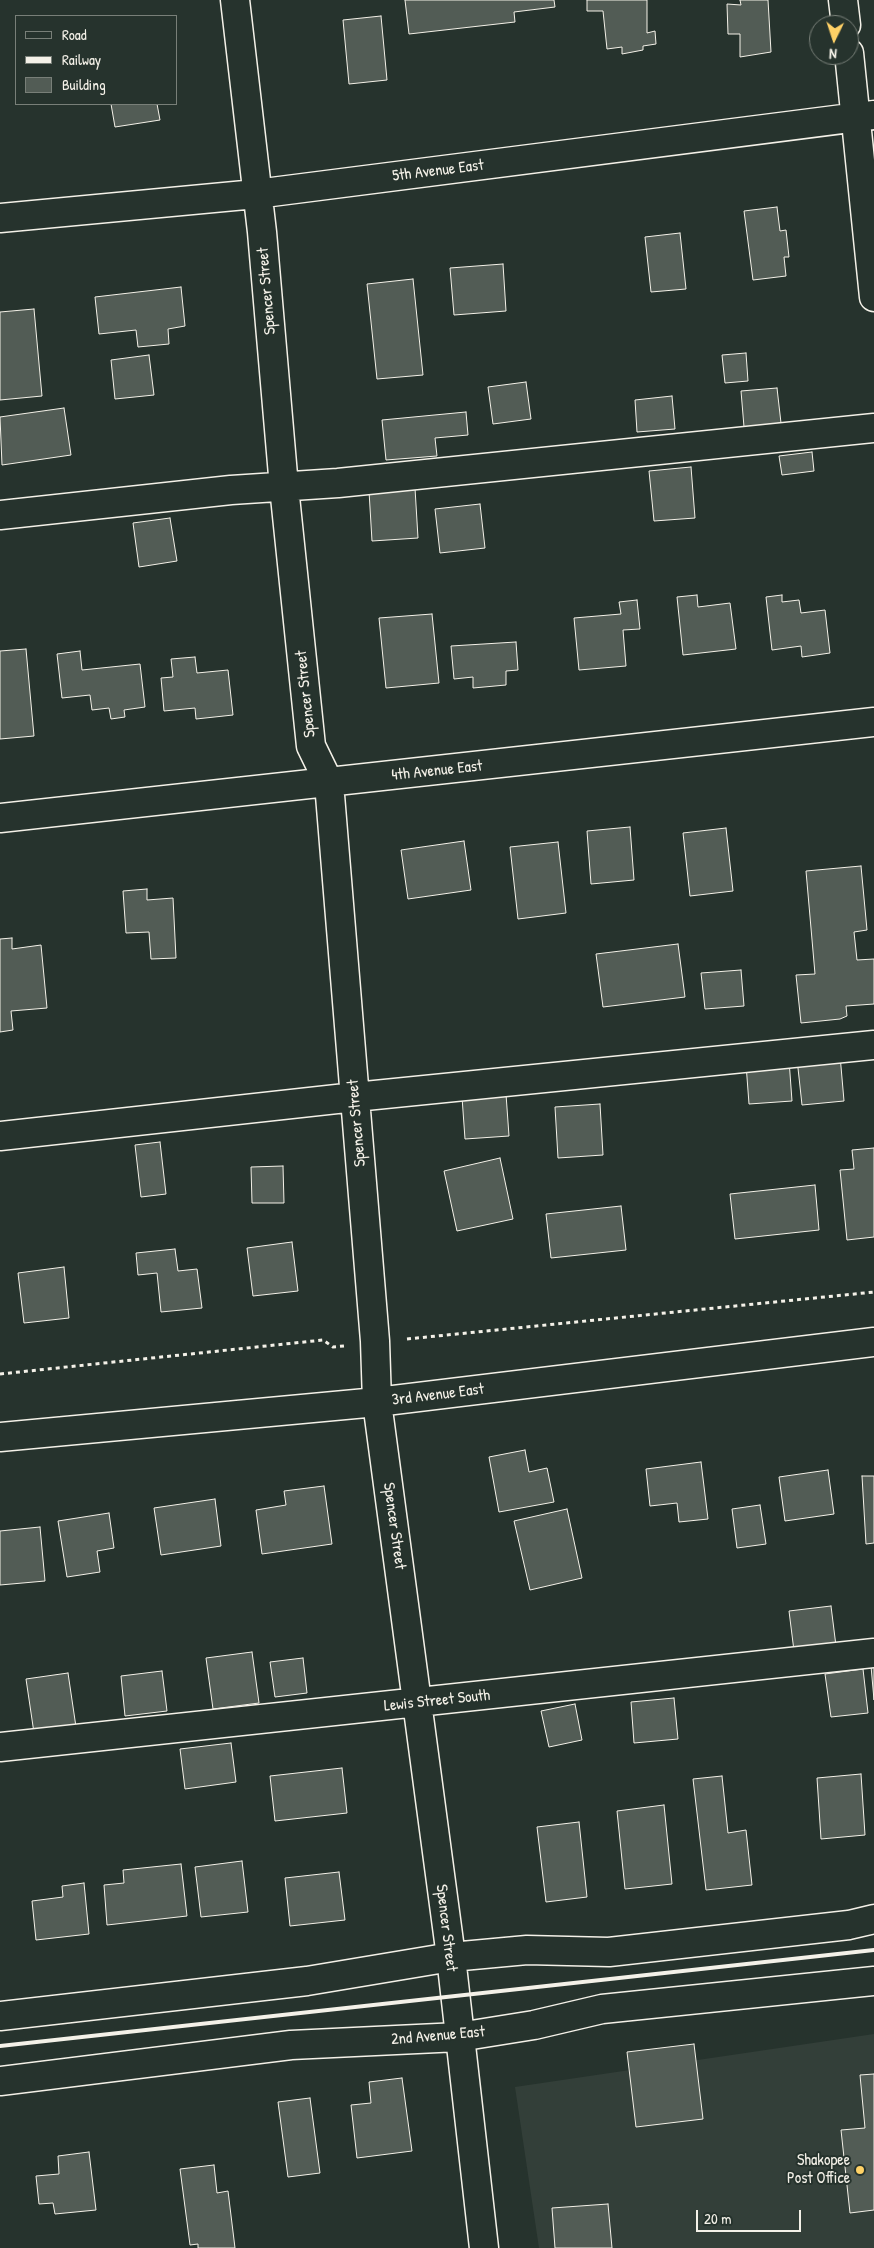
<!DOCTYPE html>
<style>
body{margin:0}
#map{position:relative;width:874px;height:2248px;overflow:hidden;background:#26332d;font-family:"Patrick Hand",sans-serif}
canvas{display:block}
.legend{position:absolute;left:15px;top:15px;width:162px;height:90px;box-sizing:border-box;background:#26332d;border:1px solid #787f78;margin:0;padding:6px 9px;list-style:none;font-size:15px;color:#f4f1e8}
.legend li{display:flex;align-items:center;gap:10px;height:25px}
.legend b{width:25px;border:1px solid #787f78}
.north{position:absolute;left:809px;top:15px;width:50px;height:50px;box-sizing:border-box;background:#26332d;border:1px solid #787f78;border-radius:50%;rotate:184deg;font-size:14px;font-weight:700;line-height:20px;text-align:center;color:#f4f1e8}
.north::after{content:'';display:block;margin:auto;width:18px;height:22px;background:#ffd166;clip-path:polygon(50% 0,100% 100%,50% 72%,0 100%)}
.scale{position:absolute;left:696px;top:2210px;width:105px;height:22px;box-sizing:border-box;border:2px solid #f4f1e8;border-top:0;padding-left:6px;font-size:15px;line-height:18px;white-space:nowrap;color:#f4f1e8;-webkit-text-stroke:4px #26332d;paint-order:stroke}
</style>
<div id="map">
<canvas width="874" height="2248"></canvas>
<ul class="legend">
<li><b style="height:6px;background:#26332d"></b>Road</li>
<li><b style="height:6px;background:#f4f1e8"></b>Railway</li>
<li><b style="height:14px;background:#525c55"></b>Building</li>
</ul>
<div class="north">N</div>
<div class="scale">20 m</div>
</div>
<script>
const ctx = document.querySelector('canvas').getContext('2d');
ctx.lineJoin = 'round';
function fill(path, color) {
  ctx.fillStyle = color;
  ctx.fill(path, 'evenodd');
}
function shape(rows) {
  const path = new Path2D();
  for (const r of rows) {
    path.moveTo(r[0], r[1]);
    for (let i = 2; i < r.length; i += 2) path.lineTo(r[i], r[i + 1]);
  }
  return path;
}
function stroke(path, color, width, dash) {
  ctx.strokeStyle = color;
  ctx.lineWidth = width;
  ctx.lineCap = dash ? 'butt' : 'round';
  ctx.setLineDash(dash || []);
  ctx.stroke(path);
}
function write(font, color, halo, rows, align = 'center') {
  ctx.font = font + ' "Patrick Hand",sans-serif';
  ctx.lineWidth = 4;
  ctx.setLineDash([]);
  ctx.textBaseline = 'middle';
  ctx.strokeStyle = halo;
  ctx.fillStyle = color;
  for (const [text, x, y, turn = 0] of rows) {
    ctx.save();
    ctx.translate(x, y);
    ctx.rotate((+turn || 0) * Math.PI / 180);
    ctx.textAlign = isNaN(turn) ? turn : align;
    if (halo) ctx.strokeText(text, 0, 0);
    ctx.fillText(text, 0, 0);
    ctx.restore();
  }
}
fill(shape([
 [874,2034,874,2248,539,2248,515,2087]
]), '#333f39');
const building = shape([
 [405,0,554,0,555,7,514,12,515,22,409,34,405,0],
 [587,0,647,0,647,33,655,31,656,44,643,46,643,50,622,54,622,47,607,49,603,11,587,11,587,0],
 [740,0,768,0,771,52,740,57,740,34,728,34,727,4,741,5,740,0],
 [381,16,387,80,349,84,343,20,381,16],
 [111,104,157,104,160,120,115,127,111,104],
 [777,207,780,231,786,230,789,257,784,257,786,276,753,280,744,211,777,207],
 [680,233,686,289,651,292,645,237,680,233],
 [503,264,506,311,454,315,450,268,503,264],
 [413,279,423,375,377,379,367,284,413,279],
 [181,287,185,326,168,329,169,344,138,347,136,330,99,334,95,297,181,287],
 [34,309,42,396,0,400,0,312,34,309],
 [746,353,748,381,725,383,722,355,746,353],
 [149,355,154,395,115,399,111,360,149,355],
 [526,382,531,419,493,424,488,387,526,382],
 [777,388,781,423,744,427,741,391,777,388],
 [672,396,675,429,637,432,635,400,672,396],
 [64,408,71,455,2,465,0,417,64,408],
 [466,412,468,435,435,438,437,456,386,460,382,420,466,412],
 [812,452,814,471,782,475,779,456,812,452],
 [691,467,695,518,654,521,649,471,691,467],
 [415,488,418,538,372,541,369,491,415,488],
 [480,504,485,548,440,553,435,509,480,504],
 [170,518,177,561,139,567,133,523,170,518],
 [697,595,698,607,730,603,736,649,683,655,677,597,697,595],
 [782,595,782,602,799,600,801,613,825,610,830,653,802,657,801,646,772,650,766,597,782,595],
 [637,600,640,629,623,630,626,666,579,670,574,618,621,614,619,602,637,600],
 [432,614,439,683,386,688,379,618,432,614],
 [516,642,518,670,506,671,506,685,473,688,473,677,454,679,451,646,516,642],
 [26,649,34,736,0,739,0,651,26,649],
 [80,651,82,670,140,664,145,707,124,710,125,717,111,719,109,708,92,710,90,695,62,698,57,654,80,651],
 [195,657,197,673,228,670,233,715,196,719,195,708,164,711,161,678,173,677,171,659,195,657],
 [630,827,634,880,591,884,587,831,630,827],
 [726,828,733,891,690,896,683,833,726,828],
 [464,841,471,890,408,899,401,850,464,841],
 [558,842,566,913,518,919,510,847,558,842],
 [861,866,867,930,854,932,857,960,874,959,874,1004,846,1006,847,1016,840,1019,801,1023,796,975,815,974,806,871,861,866],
 [147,889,147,900,173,898,176,958,151,959,149,932,126,933,123,891,147,889],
 [12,938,12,949,41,945,47,1008,11,1011,13,1030,0,1032,0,939,12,938],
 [678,944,685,997,603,1007,596,954,678,944],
 [741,970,744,1006,705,1009,701,973,741,970],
 [840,1055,844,1101,802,1105,797,1059,840,1055],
 [789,1060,792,1101,749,1104,746,1064,789,1060],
 [506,1094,509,1136,465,1139,462,1097,506,1094],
 [600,1104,603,1155,558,1158,555,1107,600,1104],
 [160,1142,166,1194,141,1197,135,1145,160,1142],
 [874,1148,874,1237,847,1240,840,1170,854,1169,852,1150,874,1148],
 [500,1158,513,1219,457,1231,444,1171,500,1158],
 [283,1166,284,1203,252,1203,251,1167,283,1166],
 [815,1185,819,1230,735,1239,730,1194,815,1185],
 [621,1206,626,1250,551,1258,546,1214,621,1206],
 [292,1242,298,1291,253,1296,247,1248,292,1242],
 [175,1249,178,1271,197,1269,202,1308,161,1312,157,1273,138,1275,136,1253,175,1249],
 [64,1267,69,1318,24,1323,18,1273,64,1267],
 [525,1450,529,1472,547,1468,554,1502,499,1512,489,1457,525,1450],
 [701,1462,708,1519,679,1522,677,1503,650,1506,646,1469,701,1462],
 [828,1470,834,1514,785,1521,779,1477,828,1470],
 [862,1476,874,1476,874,1543,866,1544,862,1476],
 [324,1486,332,1544,262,1554,256,1510,286,1505,284,1491,324,1486],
 [215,1499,221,1546,161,1555,154,1508,215,1499],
 [760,1505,766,1544,737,1548,732,1509,760,1505],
 [567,1509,582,1578,530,1590,514,1521,567,1509],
 [109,1513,114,1548,97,1551,100,1572,67,1577,58,1521,109,1513],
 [40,1527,45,1581,0,1585,0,1531,40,1527],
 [831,1606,836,1646,794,1651,789,1611,831,1606],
 [252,1652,259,1703,213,1709,206,1658,252,1652],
 [303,1658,307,1693,275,1697,270,1662,303,1658],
 [871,1666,874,1666,874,1700,871,1666],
 [863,1669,868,1713,831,1717,825,1674,863,1669],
 [162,1671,167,1711,125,1716,121,1676,162,1671],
 [68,1673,76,1727,34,1733,26,1679,68,1673],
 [674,1698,678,1739,634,1743,631,1702,674,1698],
 [575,1704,582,1740,549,1747,541,1711,575,1704],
 [231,1743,236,1782,185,1789,180,1749,231,1743],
 [342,1768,347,1813,275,1821,270,1776,342,1768],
 [861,1774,865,1835,821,1839,817,1778,861,1774],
 [722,1776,728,1833,746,1830,752,1885,706,1890,693,1779,722,1776],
 [664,1805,672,1884,625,1889,617,1811,664,1805],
 [579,1822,587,1897,546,1902,537,1827,579,1822],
 [242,1861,248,1912,201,1917,195,1867,242,1861],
 [181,1864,187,1916,107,1925,104,1885,124,1883,123,1870,181,1864],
 [339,1872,345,1920,290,1926,285,1878,339,1872],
 [84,1883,89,1934,36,1940,32,1901,63,1897,62,1886,84,1883],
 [694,2044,703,2119,636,2127,627,2052,694,2044],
 [874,2074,874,2210,850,2213,841,2130,865,2128,860,2075,874,2074],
 [402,2078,412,2151,357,2158,351,2105,371,2103,369,2082,402,2078],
 [310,2098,320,2173,288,2177,278,2102,310,2098],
 [89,2152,96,2210,55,2214,53,2203,39,2204,36,2176,59,2174,58,2156,89,2152],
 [214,2165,217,2193,228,2191,235,2248,198,2248,198,2244,190,2245,180,2169,214,2165],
 [608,2204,612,2248,555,2248,552,2208,608,2204]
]);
fill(building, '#525c55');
stroke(building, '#f4f1e8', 1);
const minor = shape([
 [235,0,262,232,284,487,311,746,329,783,375,1341,377,1402,451,1957,484,2248],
 [843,0,846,25],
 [849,53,874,297],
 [0,218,256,194,874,115],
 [0,515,231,490,338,483,874,428],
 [0,818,874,722],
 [0,1136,355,1097,874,1045],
 [0,1437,377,1402,874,1342],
 [0,1747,874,1653],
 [0,2016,307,1981,451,1957,527,1950,609,1952,849,1925,874,1919],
 [0,2081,291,2045,459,2037,534,2025,602,2009,874,1981]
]);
stroke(minor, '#f4f1e8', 31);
stroke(shape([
 [407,1339,874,1292],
 [0,1374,323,1340,333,1347,344,1346]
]), '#f4f1e8', 3, [4, 4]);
stroke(minor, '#26332d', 28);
stroke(shape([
 [0,2046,874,1950]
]), '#f4f1e8', 4);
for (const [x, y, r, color] of [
 [860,2170,5,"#ffd166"]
]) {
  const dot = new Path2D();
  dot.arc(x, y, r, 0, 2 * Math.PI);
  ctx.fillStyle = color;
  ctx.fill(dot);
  stroke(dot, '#26332d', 2);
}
write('16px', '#f4f1e8', '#26332d', [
 ["5th Avenue East",438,171,-7],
 ["Spencer Street",267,291,-95],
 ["Spencer Street",306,694,-96],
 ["4th Avenue East",437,771,-6],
 ["Spencer Street",357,1123,-95],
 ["3rd Avenue East",438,1395,-7],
 ["Spencer Street",394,1526,82],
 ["Lewis Street South",437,1701,-6],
 ["Spencer Street",446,1928,83],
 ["2nd Avenue East",438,2036,-5]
]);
write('16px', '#f4f1e8', '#26332d', [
 ["Shakopee",850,2161],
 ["Post Office",850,2179]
], 'right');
</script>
